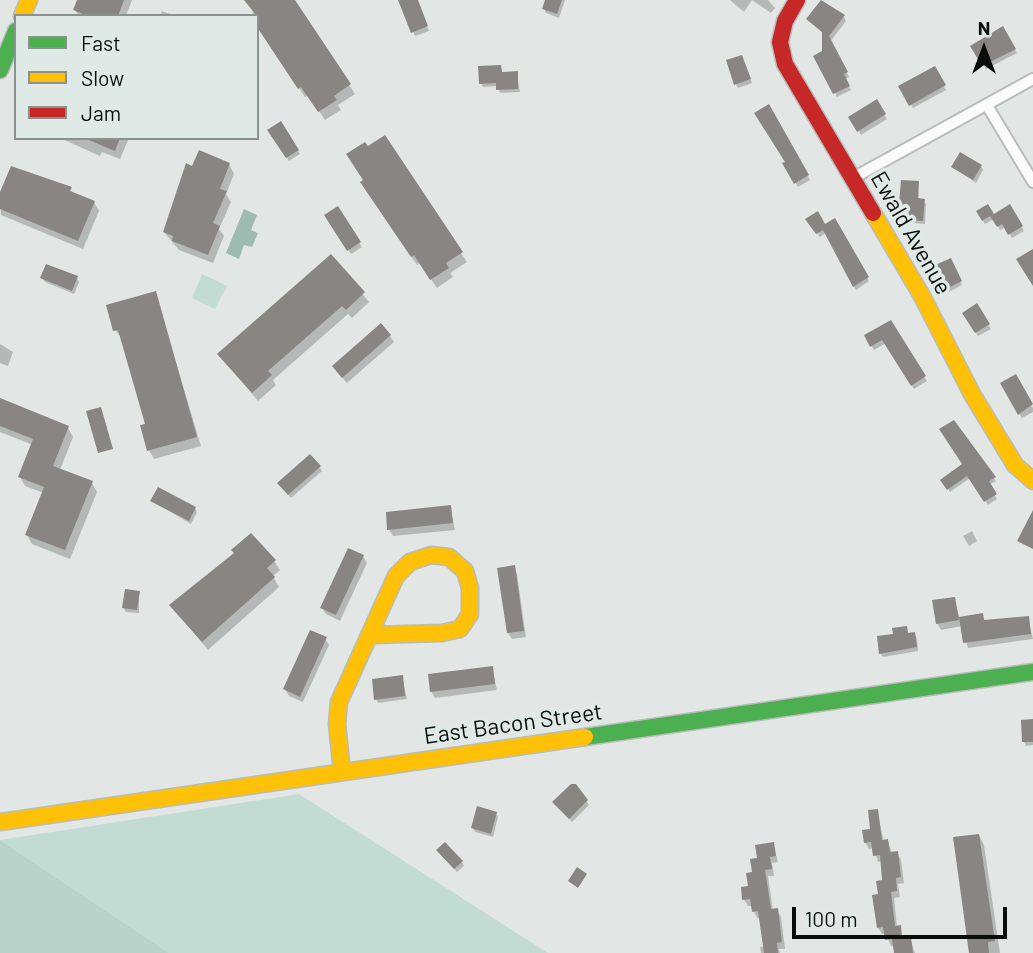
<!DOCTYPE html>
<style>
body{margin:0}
#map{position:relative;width:1033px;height:953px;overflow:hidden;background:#e2e7e5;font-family:Barlow,sans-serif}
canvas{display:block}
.legend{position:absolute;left:14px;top:14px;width:245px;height:126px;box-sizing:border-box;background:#dfeae6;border:2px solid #89928f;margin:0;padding:9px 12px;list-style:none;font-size:21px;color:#090d0c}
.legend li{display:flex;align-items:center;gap:14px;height:35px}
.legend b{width:35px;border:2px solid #89928f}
.north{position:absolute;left:949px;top:14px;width:70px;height:70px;-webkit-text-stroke:5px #dfeae6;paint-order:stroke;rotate:0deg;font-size:19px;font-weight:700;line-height:28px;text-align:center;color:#090d0c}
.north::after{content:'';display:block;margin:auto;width:24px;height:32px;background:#090d0c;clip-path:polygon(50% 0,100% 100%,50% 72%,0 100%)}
.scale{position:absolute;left:792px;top:907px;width:215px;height:32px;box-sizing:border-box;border:4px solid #090d0c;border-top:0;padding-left:9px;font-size:21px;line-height:24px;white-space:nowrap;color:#090d0c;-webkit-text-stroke:5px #dfeae6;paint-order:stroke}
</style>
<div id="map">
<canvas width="1033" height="953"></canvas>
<ul class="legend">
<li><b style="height:9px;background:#4caf50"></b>Fast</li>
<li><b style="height:9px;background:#ffc107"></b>Slow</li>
<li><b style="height:9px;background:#c62828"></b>Jam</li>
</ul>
<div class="north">N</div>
<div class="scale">100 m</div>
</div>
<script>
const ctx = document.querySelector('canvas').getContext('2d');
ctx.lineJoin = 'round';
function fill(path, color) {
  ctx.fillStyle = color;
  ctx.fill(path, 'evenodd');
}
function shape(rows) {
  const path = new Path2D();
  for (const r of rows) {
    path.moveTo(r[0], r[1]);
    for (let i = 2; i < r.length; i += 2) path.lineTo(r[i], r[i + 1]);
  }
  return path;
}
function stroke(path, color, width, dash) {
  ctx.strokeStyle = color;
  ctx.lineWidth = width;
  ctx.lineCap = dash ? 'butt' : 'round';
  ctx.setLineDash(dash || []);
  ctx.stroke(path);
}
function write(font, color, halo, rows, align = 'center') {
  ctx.font = font + ' Barlow,sans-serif';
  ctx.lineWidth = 7;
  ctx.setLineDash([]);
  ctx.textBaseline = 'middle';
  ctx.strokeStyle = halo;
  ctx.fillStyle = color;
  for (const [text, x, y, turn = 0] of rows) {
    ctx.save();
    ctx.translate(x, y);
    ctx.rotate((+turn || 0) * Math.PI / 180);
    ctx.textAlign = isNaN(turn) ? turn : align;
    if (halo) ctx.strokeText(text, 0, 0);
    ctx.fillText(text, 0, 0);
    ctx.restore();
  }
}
fill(shape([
 [202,274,227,286,215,309,192,298],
 [299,794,548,953,169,953,0,840]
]), '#c3dcd3');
fill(shape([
 [0,840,169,953,0,953]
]), '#b9d3cb');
fill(shape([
 [244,209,257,215,251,230,258,233,252,247,244,245,239,259,226,253]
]), '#9dbbb1');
fill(shape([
 [79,0,132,0,126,16,79,16,75,10],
 [245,0,293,0,355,94,338,105,341,110,325,120,308,95,305,97,257,25,257,16,252,16,253,12],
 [399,0,417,0,429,31,415,36],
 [547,0,565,0,559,18,546,13,544,9],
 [730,0,768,0,775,8,771,13,752,0,744,12],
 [162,11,175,16,160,16],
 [844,17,846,21,830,42,849,77,845,79,851,90,837,97,816,56,823,52,824,34,808,19],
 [1002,29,1017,53,986,69,973,47],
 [744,61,752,83,738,88,736,84],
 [500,67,503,74,517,73,520,92,500,93,498,86,483,87,481,83],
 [934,68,946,90,913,108,901,87],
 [876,101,887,119,861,135,850,117],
 [768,107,810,180,798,187,785,164,787,163],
 [280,124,300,154,289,161,269,131],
 [60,138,129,138,120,159,102,152,100,156],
 [384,138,467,262,450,273,453,277,437,288,420,263,417,265,367,191,365,181,368,149],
 [229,164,234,174,226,194,231,202,219,229,224,236,213,263,179,250,164,232,193,168],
 [981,166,983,170,976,183,953,167],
 [37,175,94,202,99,211,83,249,1,215,0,196],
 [918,183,919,200,926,204,925,224,913,223,911,209,903,208,901,204],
 [1010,206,1024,231,1012,238,1006,227,1000,230,994,219,985,224,978,212,993,216],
 [337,209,362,247,351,254,326,216],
 [835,220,869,281,856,290,826,233,820,237,809,223,824,226],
 [331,256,369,302,352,318,348,314,273,380,276,385,258,401,220,355],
 [950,260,962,285,949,292,935,267],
 [42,278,77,278,79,282,74,294,45,282],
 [155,293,201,446,154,459,149,450,147,425,123,339,115,330],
 [977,306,991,329,978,336,964,314],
 [890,322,927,381,914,389,886,343,874,350,866,336],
 [390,336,394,342,347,383,338,373],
 [0,344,13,352,8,366,0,363],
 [1016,377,1033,408,1033,412,1022,418,1003,384],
 [0,400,68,428,73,437,60,470,92,483,97,492,70,559,32,544,27,535,44,493,25,486,20,477,33,445,0,432],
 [954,422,996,481,989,485,997,499,988,505,970,478,950,492,943,480,965,465],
 [320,467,322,471,291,498,282,487],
 [152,501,195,508,197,512,191,524],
 [450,507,455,530,393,536,389,529],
 [972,531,977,541,969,546,963,536],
 [363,556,367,563,340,621,326,614,322,608],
 [274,561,280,570,273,576,279,587,208,650,172,606],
 [514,567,517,574,526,637,512,639,508,633],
 [139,592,139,613,126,612,123,607],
 [954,599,960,619,982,615,986,622,1028,618,1033,639,968,648,962,626,941,630,937,623],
 [906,628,909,634,914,634,917,638,918,651,883,657,880,653,895,636],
 [325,639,329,645,303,702,289,696,285,689],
 [492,668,497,690,435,698,431,691],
 [402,677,407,699,378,703,376,699],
 [1033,721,1033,745,1026,746,1024,742],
 [575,785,589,805,572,822,557,806],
 [877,811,884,842,888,841,892,854,897,853,901,860,904,883,898,884,900,897,894,898,897,927,904,939,910,938,915,953,895,953,894,946,891,946,886,934,882,934,878,928,880,896,884,882,882,861,878,862,874,848,869,849,865,842],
 [496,813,498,817,493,837,475,832,473,828],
 [979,835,984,845,1000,953,971,953],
 [773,844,778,862,772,863,774,876,768,876,773,911,777,910,781,917,785,949,779,949,780,953,761,953,760,947,765,946,761,918,757,918,752,906,748,906,744,900,759,860],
 [441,855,462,862,464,866,457,872]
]), '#0003');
fill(shape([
 [77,0,124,0,118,16,88,16,73,10],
 [244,0,295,0,351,84,334,96,337,100,318,112,301,87,298,89,257,27,257,16],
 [398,0,418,0,428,26,411,33],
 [545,0,562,0,557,14,542,9],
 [821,0,845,15,829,36,848,72,844,74,850,86,833,94,813,56,822,51,822,32,806,19],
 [1003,26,1016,49,982,66,970,46],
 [742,55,751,79,734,85,726,60],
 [501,65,502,72,518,71,518,89,496,90,496,83,479,84,478,66],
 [935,66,946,85,909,106,898,86],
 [877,99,886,114,857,132,848,117],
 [769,104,809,175,794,184,782,163,785,162,754,113],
 [281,121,299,150,286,158,267,130],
 [385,135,463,252,446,263,449,268,430,280,414,255,411,257,360,182,363,180,346,154,365,142,368,146],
 [84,138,120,138,115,151],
 [199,150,230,163,220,189,227,191,213,223,220,226,208,255,172,241,173,236,163,232,186,163,192,166],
 [960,152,982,165,973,180,951,167],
 [11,166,72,187,70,191,95,201,78,241,0,209,0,192],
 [901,180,919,181,918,198,925,199,923,221,908,220,909,205,899,204],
 [988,204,994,214,1010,204,1023,226,1008,235,1002,224,997,227,990,216,982,221,976,211],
 [338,206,361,242,347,251,324,215],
 [818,211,825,224,835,218,869,277,853,287,823,230,816,234,805,219],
 [1033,249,1033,286,1016,259],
 [331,254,365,292,346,310,342,306,268,371,272,375,252,393,217,354],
 [951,258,962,281,946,289,933,266],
 [46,264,78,276,72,291,40,278],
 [156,291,197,437,147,451,140,425,145,424,118,330,113,331,106,305],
 [977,303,990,324,975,333,962,313],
 [891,320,926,376,911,386,882,340,870,347,864,335],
 [381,323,391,335,342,378,332,366],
 [1016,374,1033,404,1018,415,1000,383],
 [0,398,69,426,53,466,93,481,65,550,25,535,44,487,18,477,33,439,0,426],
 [101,407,113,449,98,453,86,411],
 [954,420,996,477,989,481,997,494,984,502,967,476,947,490,940,480,962,464,939,429],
 [310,454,321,466,288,495,277,483],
 [158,487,196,507,189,521,150,501],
 [451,505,453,523,387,530,386,512],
 [1033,510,1033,549,1017,541],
 [251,533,276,560,267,568,275,577,202,642,169,605,234,553,231,550],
 [348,548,364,555,336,615,320,608],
 [515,565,524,631,507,633,497,568],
 [125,589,140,591,137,610,122,608],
 [955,597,959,620,936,624,932,600],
 [983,613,984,620,1029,616,1031,634,963,643,959,617],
 [907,626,908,633,915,632,917,647,879,654,877,636,893,634,892,628],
 [310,630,327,637,300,697,283,689],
 [493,666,495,684,430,692,428,674],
 [403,675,405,696,374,700,372,679],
 [1033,719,1033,742,1022,742,1021,720],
 [571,784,576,784,588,800,569,819,552,802],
 [477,806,497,812,491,834,471,828],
 [878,809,882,840,888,839,890,852,898,851,901,877,896,878,897,891,891,892,895,926,901,925,902,938,911,937,913,953,894,953,892,939,885,940,883,927,877,928,872,895,878,894,876,881,882,880,880,855,873,856,871,842,864,843,862,830,870,829,868,810],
 [979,834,995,941,988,942,989,953,969,953,953,837],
 [445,842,463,861,454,869,436,850],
 [774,842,776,856,770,857,772,869,765,870,771,909,778,908,782,942,777,943,778,953,764,953,758,911,752,912,750,899,742,900,741,887,748,886,746,873,752,872,750,859,757,858,755,845],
 [577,867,587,874,578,888,568,881]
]), '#888582');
const street = shape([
 [988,107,1033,182],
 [853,178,1033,79]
]);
const fast = shape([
 [0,70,16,31],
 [585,737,1033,672]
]);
const slow = shape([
 [22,16,29,0],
 [873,213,922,296,972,394,1015,465,1033,481],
 [342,772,337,724,339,702,396,576,410,562,431,555,449,557,465,571,470,588,470,614,460,629,442,633,372,635],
 [0,822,585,737]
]);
const jam = shape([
 [797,0,785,21,780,42,785,64,873,213]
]);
stroke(street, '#b8bcba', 14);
stroke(fast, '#b8bcba', 19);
stroke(slow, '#b8bcba', 19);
stroke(jam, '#b8bcba', 19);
stroke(street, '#fbfbfb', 10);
stroke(fast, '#4caf50', 16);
stroke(slow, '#ffc107', 16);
stroke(jam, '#c62828', 16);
write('23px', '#090d0c', '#dfeae6', [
 ["Ewald Avenue",911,233,60],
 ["East Bacon Street",513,724,-8]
]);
</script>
